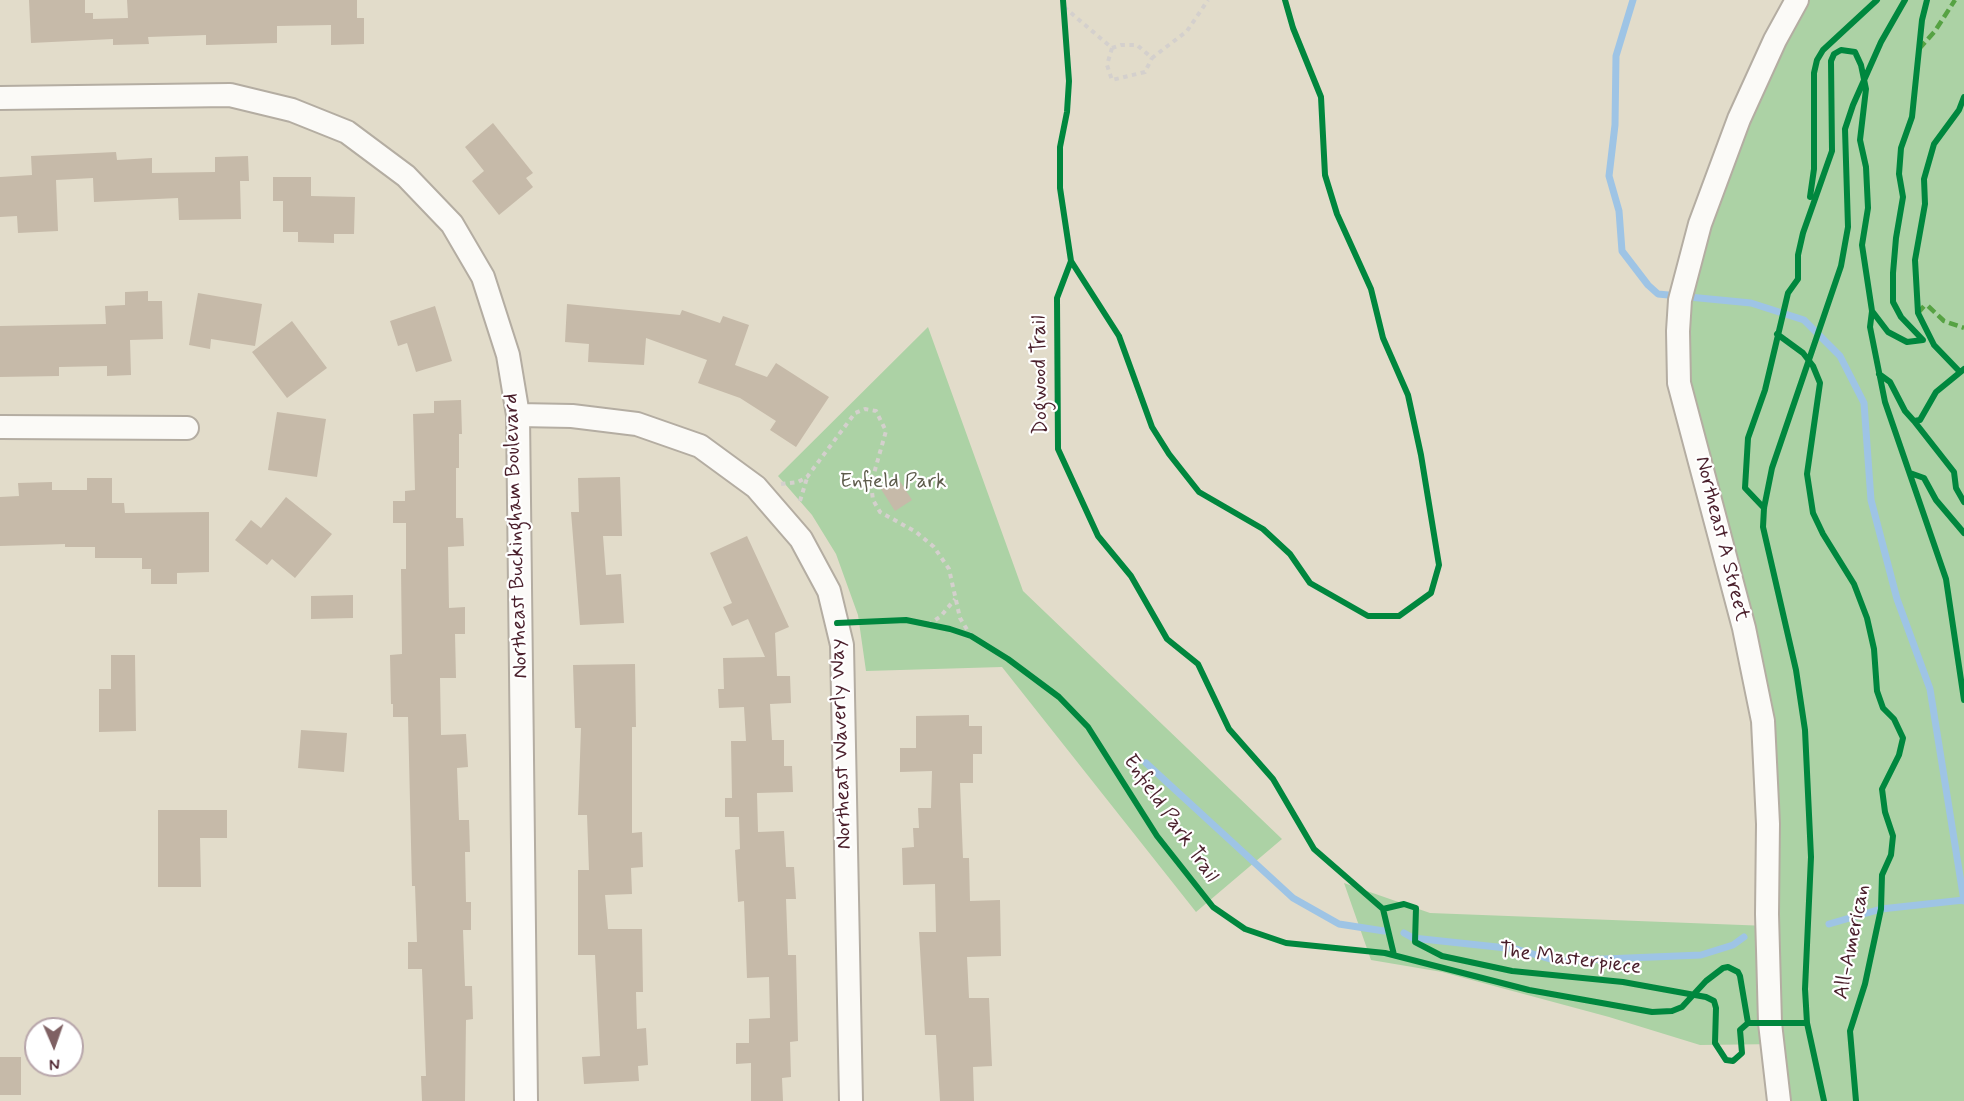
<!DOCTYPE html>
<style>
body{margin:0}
#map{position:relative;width:1964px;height:1101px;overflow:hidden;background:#e2dcca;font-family:Mynerve,sans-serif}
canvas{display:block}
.north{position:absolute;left:24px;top:1017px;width:60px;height:60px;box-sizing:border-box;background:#fff;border:2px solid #b7a5aa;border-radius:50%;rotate:178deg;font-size:16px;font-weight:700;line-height:24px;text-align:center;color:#4a1f2b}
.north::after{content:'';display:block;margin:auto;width:21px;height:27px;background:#7f6163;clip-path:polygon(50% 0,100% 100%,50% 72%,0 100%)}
</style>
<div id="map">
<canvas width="1964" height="1101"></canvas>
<div class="north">N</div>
</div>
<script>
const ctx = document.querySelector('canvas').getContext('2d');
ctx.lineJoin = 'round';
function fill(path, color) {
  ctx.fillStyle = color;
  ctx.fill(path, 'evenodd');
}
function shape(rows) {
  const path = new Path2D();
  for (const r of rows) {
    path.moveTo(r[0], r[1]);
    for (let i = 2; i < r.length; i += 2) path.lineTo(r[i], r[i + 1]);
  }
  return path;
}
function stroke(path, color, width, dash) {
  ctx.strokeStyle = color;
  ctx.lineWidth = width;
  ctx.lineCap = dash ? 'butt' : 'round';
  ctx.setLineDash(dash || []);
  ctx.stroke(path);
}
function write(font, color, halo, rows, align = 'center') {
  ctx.font = font + ' Mynerve,sans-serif';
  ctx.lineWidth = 4.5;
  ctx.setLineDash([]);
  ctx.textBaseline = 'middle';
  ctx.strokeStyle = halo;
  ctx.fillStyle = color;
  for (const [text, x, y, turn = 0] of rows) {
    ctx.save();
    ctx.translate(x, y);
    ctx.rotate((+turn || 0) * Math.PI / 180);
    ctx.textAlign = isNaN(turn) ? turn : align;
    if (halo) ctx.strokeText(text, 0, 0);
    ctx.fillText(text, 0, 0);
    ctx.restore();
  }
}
fill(shape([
 [1789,0,1964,0,1964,1101,1787,1101,1780,1044,1700,1045,1609,1017,1442,972,1371,960,1344,883,1430,913,1768,926,1761,722,1680,356,1697,247],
 [928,327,1023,591,1282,839,1196,912,1002,667,866,671,858,615,836,554,812,515,778,476]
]), '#acd2a5');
stroke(shape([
 [1633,0,1616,56,1615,125,1609,176,1619,211,1622,251,1648,285,1658,294,1751,303,1804,320,1840,356,1864,403,1871,500,1897,599,1930,689,1964,901],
 [1146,763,1293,898,1339,924,1384,931],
 [1829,924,1881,909,1964,900],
 [1404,933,1413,938,1516,949,1557,961,1701,955,1733,945,1744,937]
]), '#9ec4e5', 7);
fill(shape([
 [29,0,85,0,85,13,93,13,93,19,128,18,127,0,357,0,357,18,364,18,364,44,331,45,331,25,277,26,277,43,206,45,206,35,148,37,149,44,113,45,113,39,31,43],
 [493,123,533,173,526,178,533,187,499,215,472,181,484,171,465,147],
 [116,152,117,160,152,158,152,173,215,172,215,157,248,156,249,181,240,181,241,219,179,220,178,198,94,202,93,178,56,180,58,231,18,233,17,216,0,217,0,177,32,175,31,156],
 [273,177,311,177,311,196,355,197,354,234,334,234,334,243,298,242,298,232,283,232,283,201,273,201],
 [148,291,148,301,162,301,163,339,130,340,131,375,107,376,107,366,59,367,59,376,0,377,0,326,106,324,105,306,125,305,125,292],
 [198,293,262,304,255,346,211,339,210,349,189,345],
 [567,304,680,315,682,310,720,323,723,316,749,325,735,365,767,377,776,363,829,397,796,447,770,430,776,421,740,398,698,383,707,360,646,338,644,365,588,362,589,344,565,342],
 [435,306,452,361,416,372,407,343,398,346,390,321],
 [292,321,327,368,287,398,252,352],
 [461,400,462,434,459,434,459,468,456,468,456,518,463,518,464,546,448,547,449,608,465,607,465,634,455,634,456,678,440,678,441,735,466,734,468,767,457,768,459,820,469,820,470,852,465,852,466,902,471,902,471,930,463,930,465,986,472,986,473,1019,466,1020,465,1101,422,1101,421,1076,426,1076,422,969,408,969,408,942,417,942,415,886,412,886,408,717,393,717,393,704,391,704,390,655,402,654,401,569,406,569,406,523,393,523,393,501,405,501,405,491,415,490,413,414,434,413,434,401],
 [277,412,326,419,317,477,268,470],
 [896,475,912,500,895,511,879,486],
 [620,477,622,536,603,536,606,575,621,574,624,623,580,625,571,512,579,512,578,478],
 [87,478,112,478,112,503,124,503,125,513,209,512,209,572,177,573,177,584,151,584,151,569,142,569,142,558,95,558,95,547,65,547,65,544,0,546,0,497,19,496,18,483,52,482,52,490,87,490],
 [286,497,332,534,295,578,272,559,267,565,235,540,251,520,261,528],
 [747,536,789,627,775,633,777,676,790,676,791,703,770,704,772,740,784,740,784,766,792,766,793,792,757,793,758,832,784,831,786,867,794,867,796,899,786,899,788,955,796,955,798,1041,790,1042,791,1077,782,1078,783,1101,751,1101,751,1063,736,1064,736,1043,749,1043,749,1019,770,1018,769,977,747,978,744,901,738,902,735,850,740,849,739,817,725,817,725,798,732,798,731,741,746,741,744,707,719,708,718,689,724,689,723,658,765,657,748,619,732,626,723,607,732,603,710,553],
 [353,595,353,618,311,619,311,596],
 [111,655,135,655,136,731,99,732,99,689,111,689],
 [635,664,636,727,632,727,632,833,642,832,643,867,631,868,632,894,605,895,608,929,642,929,643,992,636,992,637,1029,646,1028,648,1065,638,1066,639,1081,584,1084,582,1057,600,1056,595,955,578,955,578,870,589,870,587,815,578,815,581,728,575,728,573,665],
 [969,715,969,726,982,726,982,754,973,754,973,783,960,783,963,858,969,858,970,901,1000,900,1001,956,967,957,969,998,989,998,992,1066,973,1067,974,1101,940,1101,936,1035,925,1035,919,932,936,932,935,884,903,885,902,848,914,847,913,828,919,828,918,808,931,808,932,771,900,772,900,748,916,748,916,716],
 [301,730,347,733,344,772,298,768],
 [158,810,227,810,227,838,200,838,201,887,158,887],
 [0,1057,21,1057,21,1095,0,1095]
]), '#c6baa9');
const street = shape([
 [0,98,230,95,292,110,347,132,406,176,452,224,483,277,508,355,518,415,526,1101],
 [518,415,572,416,637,424,700,446,756,487,801,539,829,591,842,645,851,1101],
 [0,427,187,428],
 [1779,1101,1770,1023,1767,914,1768,824,1763,721,1744,628,1679,383,1678,331,1680,300,1700,224,1739,119,1775,40,1797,0]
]);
stroke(street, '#b4ada2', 26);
stroke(shape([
 [1064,7,1112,48,1121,45,1137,45,1152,58,1187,31,1208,0],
 [1112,48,1107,65,1112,80,1145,72,1152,58],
 [781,484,798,482,807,477,855,413,865,409,876,411,886,431,871,484,873,500,880,512,916,532,934,547,949,569,960,618,971,636],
 [800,501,807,478],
 [928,625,941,616,955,599]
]), '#d4d0cd', 4, [4.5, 4.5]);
stroke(street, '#fbfaf7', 22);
stroke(shape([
 [1919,49,1935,31,1955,0],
 [1918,313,1924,306,1928,306,1944,321,1964,328]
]), '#56a243', 4.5, [9, 4.5]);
stroke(shape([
 [1063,0,1069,81,1067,112,1060,147,1060,188,1071,261,1119,336,1152,427,1169,454,1199,492,1263,529,1290,554,1310,583,1368,616,1399,616,1431,593,1439,565,1421,455,1408,395,1383,338,1371,289,1337,214,1325,175,1321,97,1293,28,1285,0],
 [1810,197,1814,169,1814,73,1817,60,1823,50,1877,0],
 [1071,261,1057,298,1058,449,1098,536,1131,576,1167,639,1198,664,1229,729,1273,779,1314,849,1383,909,1394,955],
 [1872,311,1870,327,1885,402,1946,579,1964,700],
 [1777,334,1803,353,1813,366,1820,383,1807,474,1813,513,1823,534,1854,584,1867,618,1874,649,1877,691,1883,708,1894,719,1903,738,1899,755,1882,789,1885,812,1893,836,1891,855,1882,875,1881,909,1865,984,1850,1031,1856,1101],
 [1960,372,1934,345,1918,313,1915,260,1925,204,1924,179,1934,144,1959,110,1964,97],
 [1879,374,1890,382,1905,411,1914,421,1920,420,1936,392,1964,369],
 [1914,421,1954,472,1956,488,1964,502],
 [1910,473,1924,478,1936,500,1964,533],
 [1764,508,1745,488,1748,438,1765,390,1788,293,1798,279,1798,255,1803,233,1832,151,1831,61,1834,54,1841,50,1855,52,1861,65,1866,89,1860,140,1866,167,1868,208,1862,245,1872,311,1888,332,1907,342,1923,340,1901,317,1893,302,1893,273,1896,238,1903,197,1899,174,1901,148,1912,117,1922,20,1927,0],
 [837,623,906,620,950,629,971,636,1008,659,1059,697,1088,727,1157,836,1213,907,1245,929,1286,943,1385,953,1529,990,1652,1012,1672,1011,1682,1007,1706,981,1723,968,1728,967,1738,972,1740,976,1748,1023,1807,1023],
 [1383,909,1404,904,1416,908,1415,942,1442,956,1512,971,1623,982,1706,997,1714,1001,1716,1008,1715,1043,1726,1060,1733,1061,1742,1053,1740,1030,1748,1023],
 [1824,1101,1807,1023,1805,989,1811,857,1805,730,1796,670,1763,527,1764,508,1772,468,1841,266,1848,227,1845,129,1853,105,1881,42,1905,0]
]), '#00873e', 6);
write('21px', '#4a1f2b', '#fff', [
 ["Dogwood Trail",1041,375,-91],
 ["Northeast Buckingham Boulevard",517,536,-92],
 ["Northeast A Street",1721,539,76],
 ["Northeast Waverly Way",842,744,-92],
 ["Enfield Park Trail",1170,819,55],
 ["All-American",1853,942,-79],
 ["The Masterpiece",1570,960,7]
]);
write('21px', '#5d5b4b', '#fff', [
 ["Enfield Park",893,483]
]);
</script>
